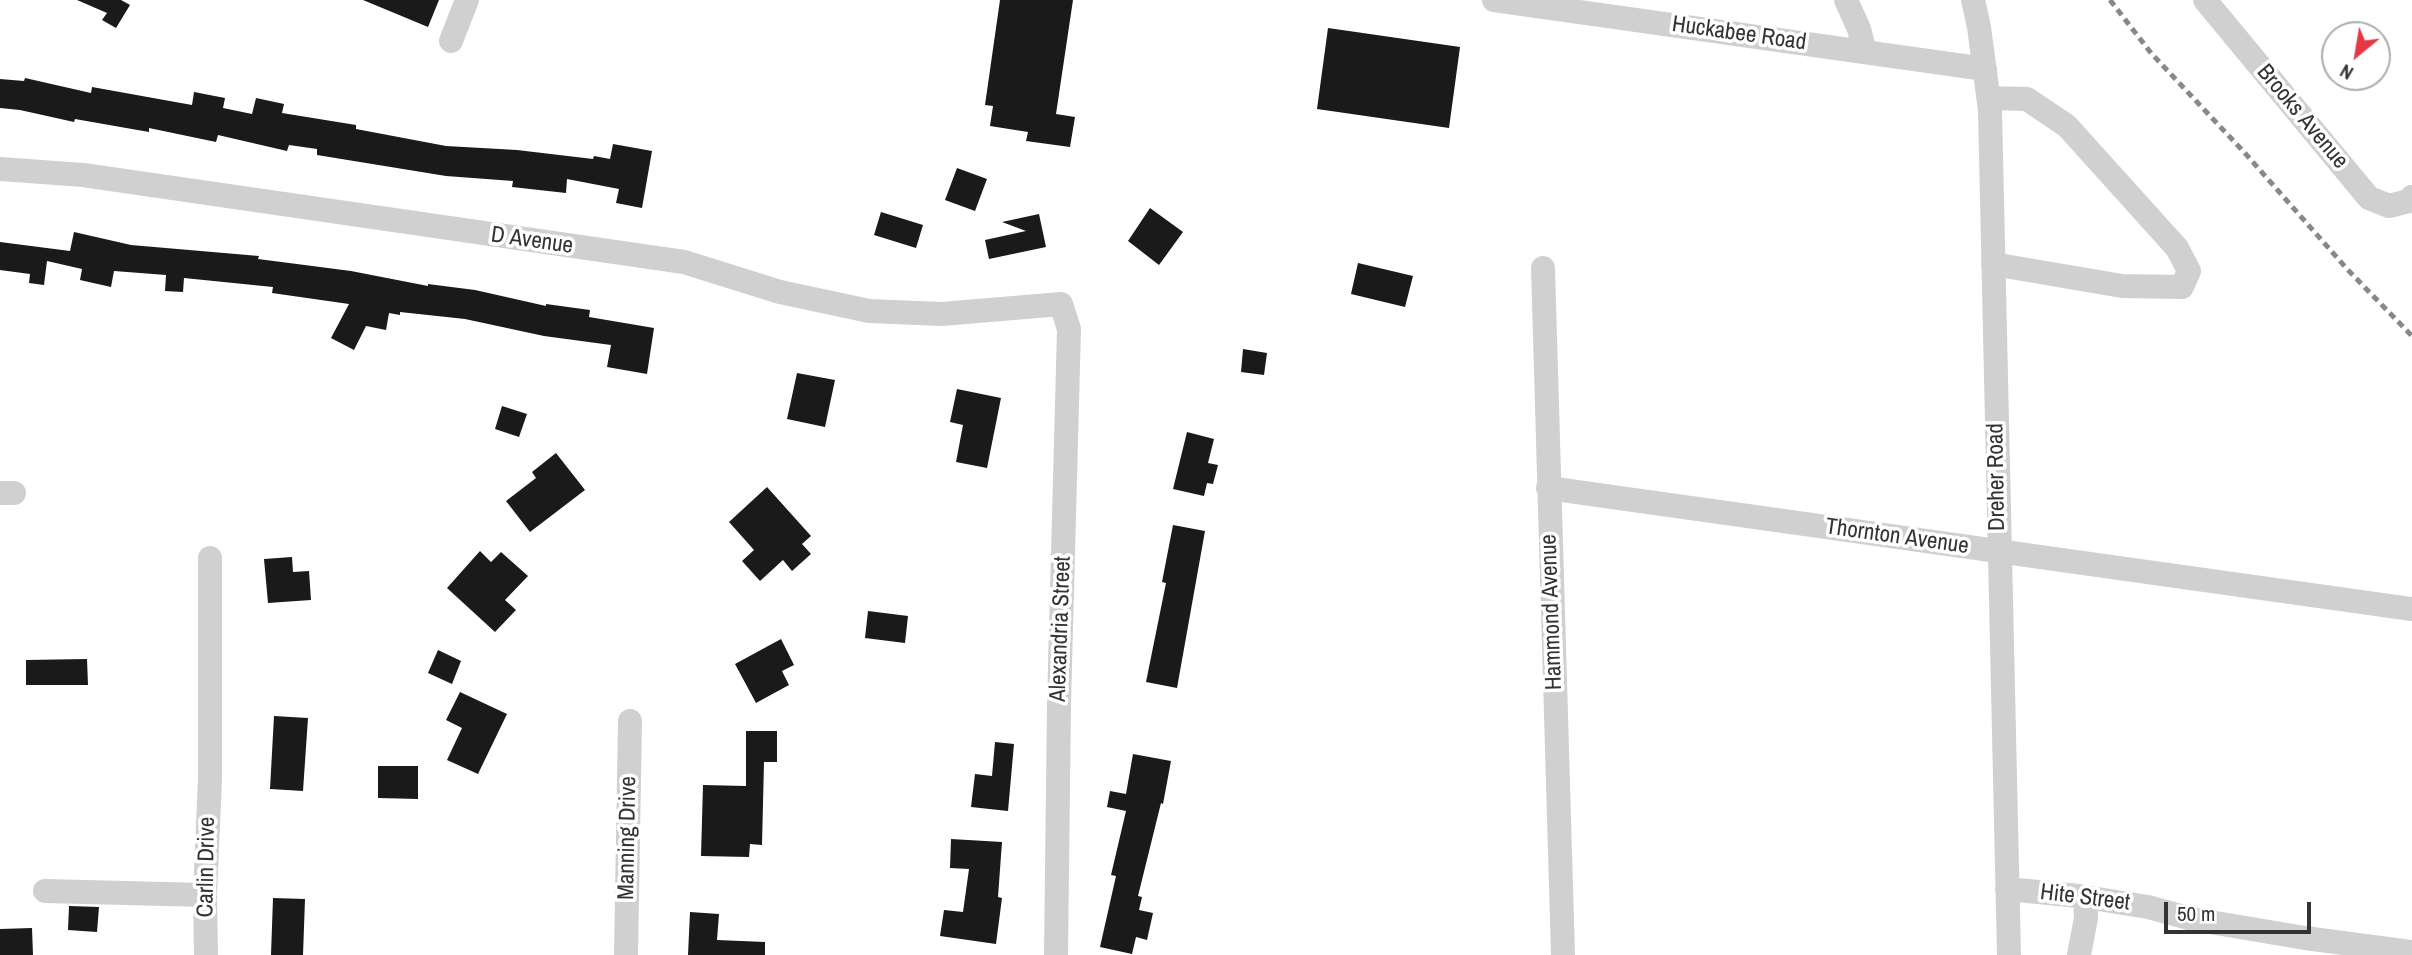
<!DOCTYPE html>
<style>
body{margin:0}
#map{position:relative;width:2412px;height:955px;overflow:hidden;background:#fff;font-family:"Archivo Narrow",sans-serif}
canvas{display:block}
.north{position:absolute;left:2321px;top:21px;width:70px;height:70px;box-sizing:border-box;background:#fff;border:2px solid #adadad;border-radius:50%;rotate:210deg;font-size:19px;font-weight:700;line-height:28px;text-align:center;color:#333}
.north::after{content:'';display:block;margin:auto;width:24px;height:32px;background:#e63946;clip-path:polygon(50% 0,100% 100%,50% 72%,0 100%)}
.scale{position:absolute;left:2164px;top:902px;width:147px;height:32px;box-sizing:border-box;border:4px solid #333;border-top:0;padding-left:9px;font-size:21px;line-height:24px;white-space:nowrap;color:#333;-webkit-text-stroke:5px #fff;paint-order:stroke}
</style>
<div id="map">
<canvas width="2412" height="955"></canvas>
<div class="north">N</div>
<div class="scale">50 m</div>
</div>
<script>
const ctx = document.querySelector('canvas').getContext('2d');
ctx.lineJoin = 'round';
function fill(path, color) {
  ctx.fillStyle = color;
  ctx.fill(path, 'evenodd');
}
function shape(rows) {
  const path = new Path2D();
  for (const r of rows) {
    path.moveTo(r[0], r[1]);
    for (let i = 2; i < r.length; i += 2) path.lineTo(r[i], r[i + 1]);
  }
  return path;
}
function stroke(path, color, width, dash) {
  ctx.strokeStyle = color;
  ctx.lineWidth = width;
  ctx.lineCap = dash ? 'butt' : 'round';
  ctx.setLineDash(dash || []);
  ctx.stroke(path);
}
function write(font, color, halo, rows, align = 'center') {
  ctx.font = font + ' "Archivo Narrow",sans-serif';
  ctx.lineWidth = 7;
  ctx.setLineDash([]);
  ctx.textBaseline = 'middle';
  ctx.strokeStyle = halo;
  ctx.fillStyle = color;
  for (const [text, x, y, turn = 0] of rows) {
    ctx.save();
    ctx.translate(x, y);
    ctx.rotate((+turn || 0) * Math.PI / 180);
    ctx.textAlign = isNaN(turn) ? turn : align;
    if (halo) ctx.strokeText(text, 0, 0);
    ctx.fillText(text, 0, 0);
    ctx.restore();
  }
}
fill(shape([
 [77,0,121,0,130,5,116,28,102,20,107,13],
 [363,0,439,0,428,27],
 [1000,0,1073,0,1056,114,1075,117,1070,147,1026,141,1028,132,990,126,993,106,985,105],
 [1328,28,1460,47,1449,128,1317,109],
 [25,78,91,93,92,87,192,105,194,92,225,98,223,108,252,114,256,98,284,104,282,113,356,125,356,129,446,146,517,150,593,159,594,156,610,159,613,144,652,151,642,208,616,203,619,189,567,179,566,193,512,187,513,181,446,176,317,155,317,149,289,145,287,151,218,135,216,142,149,128,149,132,75,119,74,122,20,110,0,108,0,79,24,81],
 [957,168,987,179,975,211,945,200],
 [1150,208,1183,232,1159,265,1128,241],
 [881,212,923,225,916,248,874,235],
 [1039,214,1046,247,989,259,985,240,1026,231,1002,222],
 [74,232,131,245,259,256,258,259,351,271,428,286,428,284,475,290,546,306,546,304,590,310,589,317,654,328,647,374,607,367,611,345,544,336,465,319,400,312,400,315,389,313,386,330,366,326,354,350,331,338,349,304,272,293,273,287,184,278,183,292,165,291,166,275,114,271,111,287,80,280,82,269,47,261,44,285,29,283,30,274,0,270,0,242,70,251],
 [1358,263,1413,276,1405,307,1351,294],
 [1243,349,1267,353,1264,375,1241,372],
 [797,373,835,380,825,427,787,419],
 [957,389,1001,398,987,468,956,462,963,425,950,422],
 [502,406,527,414,519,437,495,429],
 [1187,432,1214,439,1208,463,1218,465,1213,484,1207,483,1204,496,1173,489],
 [556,453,585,490,530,532,506,501,536,478,532,472],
 [767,487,811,536,802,544,811,554,792,571,783,560,760,581,742,561,754,550,729,522],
 [1173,525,1205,531,1177,688,1146,682,1166,583,1162,582],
 [480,551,491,562,501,552,528,576,505,600,516,610,495,632,447,588],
 [292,557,293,572,309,571,311,600,268,603,264,559],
 [868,611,908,616,905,643,865,638],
 [781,639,794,665,782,671,789,685,756,703,735,664],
 [438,650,461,661,452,684,428,673],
 [87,659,88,685,26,685,26,660],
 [460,692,507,714,478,774,447,760,462,728,446,720],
 [274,716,308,718,303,791,270,789],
 [746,731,777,731,777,762,764,762,762,845,750,844,749,857,701,856,703,785,746,786],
 [995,742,1014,744,1008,811,971,807,975,774,992,776],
 [1133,754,1171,761,1163,804,1161,803,1138,896,1142,897,1139,910,1153,913,1147,940,1136,937,1132,954,1100,947,1116,876,1111,875,1126,811,1107,807,1110,791,1126,794],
 [378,766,418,766,418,799,378,798],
 [951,839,1002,842,998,897,1002,898,996,944,940,936,944,910,963,912,969,869,950,868],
 [273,898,305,899,303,955,271,955],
 [69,906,99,907,97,932,68,930],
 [690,912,719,914,717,940,765,942,765,955,688,955],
 [32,928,33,955,0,955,0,929]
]), '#1a1a1a');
stroke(shape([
 [1494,0,1985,69],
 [1846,0,1859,29,1865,52],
 [1973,0,1979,27,1990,110,2009,955],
 [2205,0,2369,198,2389,206,2409,201,2412,197],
 [451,41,467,0],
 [1989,98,2027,99,2067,126,2177,248,2189,271,2182,287,2122,286,1993,264],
 [0,169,83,175,684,262,780,292,869,311,942,314,1061,304,1069,329,1059,703,1056,955],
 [1543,268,1563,955],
 [1548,488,2412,609],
 [0,493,14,493],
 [2007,889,2079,896,2148,907,2192,919,2305,938,2412,952],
 [45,891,205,895],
 [206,955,205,895,210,779,210,558],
 [626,955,630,721],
 [2079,955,2086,918,2085,897]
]), '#d0d0d0', 24);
stroke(shape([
 [2110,0,2151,53,2244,152,2347,269,2412,336]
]), '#888', 5, [7, 5]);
write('23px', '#333', '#fff', [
 ["Huckabee Road",1739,34,8],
 ["Brooks Avenue",2302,117,50],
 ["D Avenue",532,241,8],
 ["Dreher Road",1997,477,-91],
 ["Thornton Avenue",1897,537,8],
 ["Hammond Avenue",1552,612,-92],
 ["Alexandria Street",1061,629,-88],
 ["Manning Drive",628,838,-89],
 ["Carlin Drive",207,867,-89],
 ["Hite Street",2085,898,7]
]);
</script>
